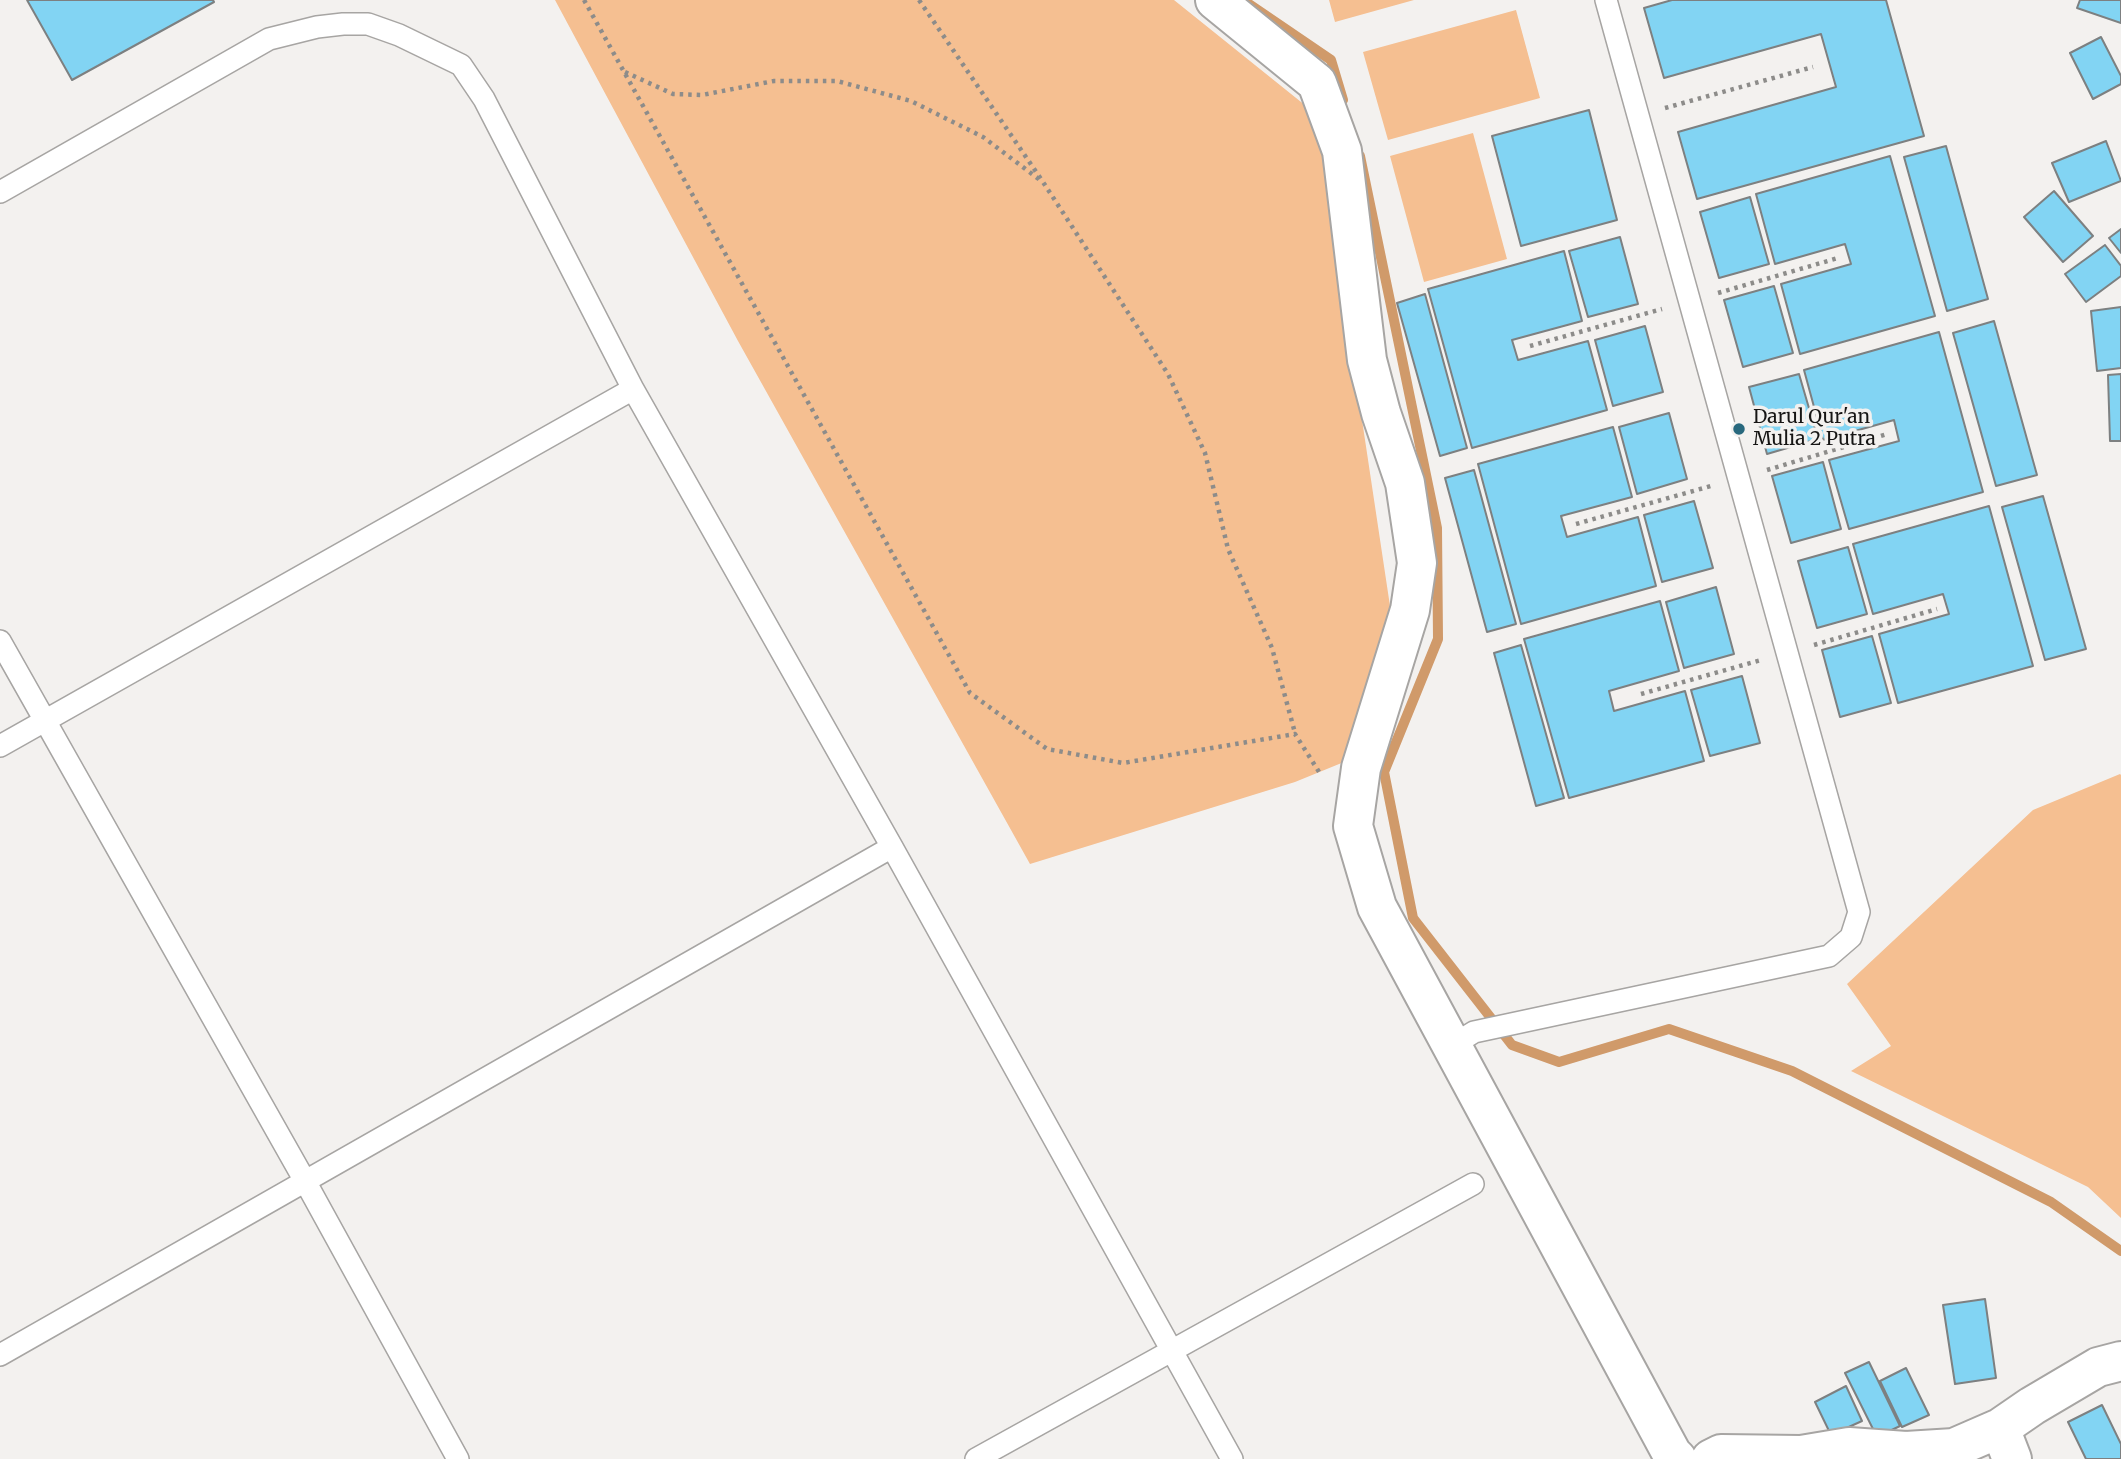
<!DOCTYPE html>
<style>
body{margin:0}
canvas{display:block;background:#f3f1ef}
</style>
<canvas width="2121" height="1459"></canvas>
<script>
const ctx = document.querySelector('canvas').getContext('2d');
ctx.lineJoin = 'round';
function fill(path, color) {
  ctx.fillStyle = color;
  ctx.fill(path, 'evenodd');
}
function shape(rows) {
  const path = new Path2D();
  for (const r of rows) {
    path.moveTo(r[0], r[1]);
    for (let i = 2; i < r.length; i += 2) path.lineTo(r[i], r[i + 1]);
  }
  return path;
}
function stroke(path, color, width, dash) {
  ctx.strokeStyle = color;
  ctx.lineWidth = width;
  ctx.lineCap = dash ? 'butt' : 'round';
  ctx.setLineDash(dash || []);
  ctx.stroke(path);
}
function write(font, color, halo, rows, align = 'center') {
  ctx.font = font + ' Merriweather,serif';
  ctx.lineWidth = 7;
  ctx.setLineDash([]);
  ctx.textBaseline = 'middle';
  ctx.strokeStyle = halo;
  ctx.fillStyle = color;
  for (const [text, x, y, turn = 0] of rows) {
    ctx.save();
    ctx.translate(x, y);
    ctx.rotate((+turn || 0) * Math.PI / 180);
    ctx.textAlign = isNaN(turn) ? turn : align;
    if (halo) ctx.strokeText(text, 0, 0);
    ctx.fillText(text, 0, 0);
    ctx.restore();
  }
}
fill(shape([
 [555,0,1174,0,1316,114,1390,606,1344,762,1295,782,1030,864,738,341],
 [1329,0,1414,0,1335,22],
 [1516,10,1540,98,1388,140,1363,52],
 [1473,133,1507,259,1424,282,1390,156],
 [2120,774,2121,775,2121,1218,2088,1187,1851,1071,1891,1046,1847,984,2033,810]
]), '#f5bf91');
stroke(shape([
 [1246,2,1331,60,1343,100],
 [1360,156,1437,528,1438,639,1384,772,1413,918,1512,1045,1559,1062,1669,1029,1792,1071,2051,1202,2121,1251]
]), '#d09a6a', 10);
const building = shape([
 [27,0,213,0,214,2,72,80,27,0],
 [1672,0,1886,0,1924,136,1697,199,1678,132,1836,87,1821,34,1664,78,1644,8,1672,0],
 [2080,0,2121,0,2121,23,2077,8,2080,0],
 [2101,37,2121,76,2121,84,2093,99,2070,53,2101,37],
 [1589,110,1617,220,1521,246,1492,136,1589,110],
 [2106,141,2121,181,2069,202,2052,163,2106,141],
 [1946,146,1988,299,1947,311,1904,157,1946,146],
 [1890,156,1935,316,1800,354,1781,284,1851,264,1845,244,1775,264,1756,194,1890,156],
 [2054,191,2093,236,2063,262,2024,217,2054,191],
 [1750,197,1769,264,1719,278,1700,212,1750,197],
 [2121,229,2121,253,2109,238,2121,229],
 [1620,237,1638,304,1588,317,1569,251,1620,237],
 [2105,245,2121,266,2121,276,2086,302,2065,274,2105,245],
 [1564,251,1582,321,1512,340,1518,360,1588,341,1607,410,1472,448,1428,289,1564,251],
 [1774,286,1793,353,1743,367,1724,300,1774,286],
 [1425,294,1467,448,1440,456,1397,303,1425,294],
 [2121,307,2121,368,2097,371,2091,311,2121,307],
 [1994,321,2037,475,1996,486,1953,333,1994,321],
 [1645,326,1663,392,1613,406,1595,340,1645,326],
 [1939,332,1983,492,1849,529,1829,460,1899,441,1894,420,1823,440,1804,370,1939,332],
 [1799,374,1818,439,1767,454,1749,387,1799,374],
 [2121,374,2121,441,2110,441,2108,375,2121,374],
 [1669,413,1687,479,1637,494,1619,427,1669,413],
 [1613,427,1632,497,1561,516,1567,537,1638,517,1656,586,1521,624,1478,464,1613,427],
 [1823,462,1841,529,1791,543,1772,476,1823,462],
 [1474,470,1516,624,1487,632,1445,478,1474,470],
 [2043,496,2086,649,2045,660,2002,507,2043,496],
 [1694,501,1713,568,1662,582,1644,515,1694,501],
 [1989,506,2033,666,1898,703,1879,634,1949,614,1943,594,1873,614,1853,544,1989,506],
 [1848,547,1867,614,1817,628,1798,561,1848,547],
 [1716,587,1734,654,1684,668,1666,602,1716,587],
 [1660,601,1679,671,1609,691,1614,711,1685,691,1704,761,1569,798,1524,639,1660,601],
 [1872,636,1891,703,1840,717,1822,650,1872,636],
 [1521,645,1564,798,1536,806,1494,653,1521,645],
 [1742,676,1760,743,1710,756,1691,690,1742,676],
 [1985,1299,1996,1378,1955,1384,1943,1305,1985,1299],
 [1869,1362,1900,1426,1877,1437,1845,1373,1869,1362],
 [1906,1368,1929,1415,1902,1427,1880,1381,1906,1368],
 [1846,1386,1862,1421,1831,1435,1815,1402,1846,1386],
 [2102,1405,2121,1444,2121,1459,2086,1459,2068,1422,2102,1405]
]);
fill(building, '#82d4f3');
stroke(building, '#7d8081', 2);
const lane = shape([
 [0,192,269,39,317,27,343,24,368,24,399,35,461,65,484,99,633,389,892,847,1232,1459],
 [0,641,305,1181,458,1459],
 [0,746,633,389],
 [1453,1045,1474,1032,1829,956,1851,937,1859,912,1606,0],
 [0,1355,892,847],
 [976,1459,1473,1184]
]);
const street = shape([
 [1215,0,1317,83,1342,151,1367,360,1381,413,1405,483,1417,563,1410,610,1361,768,1353,826,1377,907,1672,1454,1677,1459],
 [2000,1428,2012,1459],
 [1711,1459,1721,1454,1801,1455,1849,1447,1906,1451,1954,1448,2000,1428,2032,1406,2098,1367,2121,1361]
]);
stroke(lane, '#a7a5a3', 24);
stroke(street, '#a7a5a3', 42);
stroke(shape([
 [584,0,970,693,1047,749,1123,763,1295,734,1321,775],
 [919,0,1043,182,1168,374,1205,453,1228,549,1272,648,1295,733],
 [625,72,673,94,702,95,774,81,837,81,911,101,983,137,1040,180],
 [1665,108,1813,67],
 [1718,293,1838,258],
 [1530,346,1662,309],
 [1767,470,1887,434],
 [1576,524,1711,486],
 [1814,645,1937,609],
 [1641,694,1761,660]
]), '#8d8c8a', 4.5, [3.5, 5]);
stroke(lane, '#fff', 21);
stroke(street, '#fff', 38);
for (const [x, y, r, color] of [
 [1739,429,7,"#28687d"]
]) {
  const dot = new Path2D();
  dot.arc(x, y, r, 0, 2 * Math.PI);
  ctx.fillStyle = color;
  ctx.fill(dot);
  stroke(dot, '#f3f1ef', 2.5);
}
write('19px', '#161514', '#f3f1ef', [
 ["Darul Qur'an",1753,418],
 ["Mulia 2 Putra",1753,440]
], 'left');
</script>
